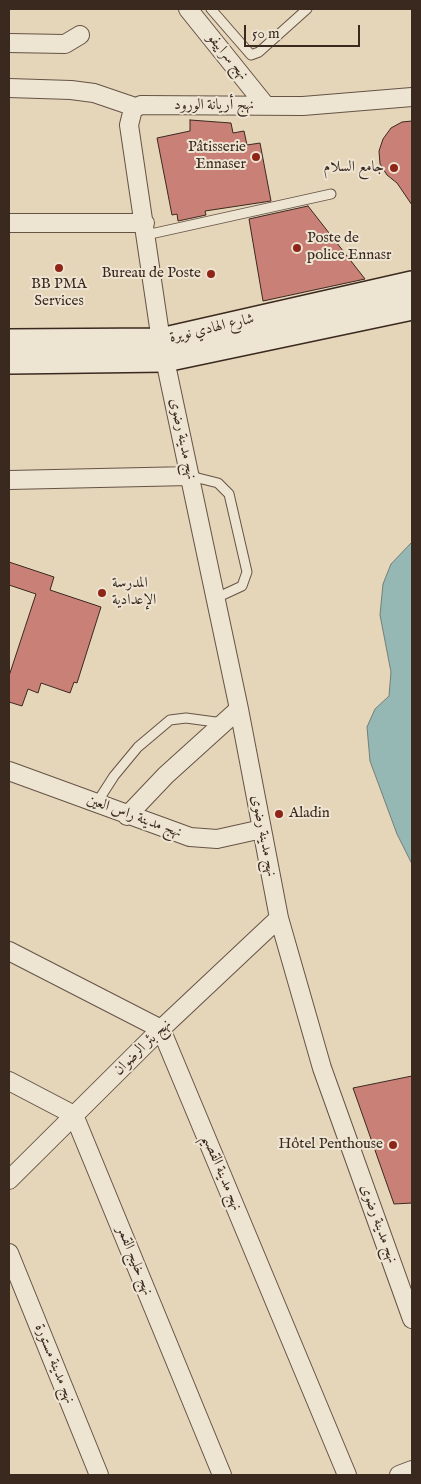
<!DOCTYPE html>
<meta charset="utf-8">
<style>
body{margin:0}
#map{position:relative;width:421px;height:1484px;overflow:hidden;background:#e5d5b9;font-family:"IM FELL English",serif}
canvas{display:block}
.frame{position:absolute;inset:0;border:10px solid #3a291f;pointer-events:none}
.scale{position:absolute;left:244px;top:25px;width:116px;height:22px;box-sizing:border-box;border:2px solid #3a291f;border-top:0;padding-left:6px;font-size:15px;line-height:18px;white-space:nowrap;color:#3a291f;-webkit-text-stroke:4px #eee4d2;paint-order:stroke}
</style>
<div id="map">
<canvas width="421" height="1484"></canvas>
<div class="frame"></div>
<div class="scale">50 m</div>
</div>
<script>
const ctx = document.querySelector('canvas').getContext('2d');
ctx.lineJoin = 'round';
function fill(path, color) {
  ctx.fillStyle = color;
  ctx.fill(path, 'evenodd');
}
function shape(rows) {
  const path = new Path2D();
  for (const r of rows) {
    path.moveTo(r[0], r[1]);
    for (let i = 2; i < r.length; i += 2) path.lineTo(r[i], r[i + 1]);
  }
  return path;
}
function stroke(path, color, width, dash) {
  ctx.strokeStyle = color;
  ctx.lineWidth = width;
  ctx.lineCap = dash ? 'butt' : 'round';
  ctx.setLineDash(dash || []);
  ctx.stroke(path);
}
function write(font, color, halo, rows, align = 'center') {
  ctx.font = font + ' "IM FELL English",Amiri,serif';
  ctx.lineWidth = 4;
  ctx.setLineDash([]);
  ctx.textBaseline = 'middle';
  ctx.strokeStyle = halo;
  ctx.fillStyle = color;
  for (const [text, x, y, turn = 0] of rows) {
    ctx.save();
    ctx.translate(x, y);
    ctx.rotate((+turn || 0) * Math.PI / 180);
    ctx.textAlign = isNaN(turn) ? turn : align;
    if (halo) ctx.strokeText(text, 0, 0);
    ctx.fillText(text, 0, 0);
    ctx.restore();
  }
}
const water = shape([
 [412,542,412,864,397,834,370,761,367,727,375,709,389,696,391,672,380,615,383,584,391,564,412,542]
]);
fill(water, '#96b8b4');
stroke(water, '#717f78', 1);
const building = shape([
 [190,120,231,123,233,133,244,131,247,145,260,143,271,201,205,211,206,215,178,221,177,214,172,215,157,138,190,131,190,120],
 [412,121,412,205,397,183,387,175,380,164,379,151,383,139,391,128,402,122,412,121],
 [308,206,365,279,263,301,249,219,308,206],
 [9,562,54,577,50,590,101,607,77,683,74,682,70,693,41,683,38,693,28,689,22,706,9,702,9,676,36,594,9,585,9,562],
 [412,1076,412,1203,394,1204,353,1088,412,1076]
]);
fill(building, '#c98077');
stroke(building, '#3a291f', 1);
const service = shape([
 [211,9,251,55,259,52,307,9],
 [146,235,331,194],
 [190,476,218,483,229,494,247,572,242,586,214,599],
 [96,804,114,776,138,747,170,720,186,718,223,723]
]);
const minor = shape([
 [188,9,266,106],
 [9,43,65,44,80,35],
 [9,88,71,90,94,93,135,107],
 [412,97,303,106,141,105,133,109,129,125,161,341,239,709,279,918,322,1068,412,1319],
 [9,223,145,223],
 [9,480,190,476],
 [9,771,190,837,217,839,262,829],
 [127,816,166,775,239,709],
 [9,951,161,1029,347,1475],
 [9,1081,74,1115,222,1475],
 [9,1180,161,1029,279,918],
 [9,1253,99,1475],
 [399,1475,412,1470]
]);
const secondary = shape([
 [9,342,161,341,412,284],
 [9,361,165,359,412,307]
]);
stroke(service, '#655446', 11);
stroke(minor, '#655446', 20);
stroke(secondary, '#3a291f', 28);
stroke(service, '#eee4d2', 9);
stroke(minor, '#eee4d2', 18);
stroke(secondary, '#eee4d2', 25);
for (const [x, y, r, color] of [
 [256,157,5,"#8f2418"],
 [394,168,5,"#8f2418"],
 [297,248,5,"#8f2418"],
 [59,268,5,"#8f2418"],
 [211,274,5,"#8f2418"],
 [102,593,5,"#8f2418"],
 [279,814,5,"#8f2418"],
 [393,1145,5,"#8f2418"]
]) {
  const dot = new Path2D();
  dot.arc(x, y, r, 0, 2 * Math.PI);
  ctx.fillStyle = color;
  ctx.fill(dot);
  stroke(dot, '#eee4d2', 2);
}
write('15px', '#3a291f', '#eee4d2', [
 ["نهج سراييفو",227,57,51],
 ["نهج أريانة الورود",214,106],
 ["شارع الهادي نويرة",212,329,-13],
 ["نهج مدينة رضوى",182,439,78],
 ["نهج مدينة راس العين",134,817,20],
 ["نهج مدينة رضوى",263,836,79],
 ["نهج بئر الرضوان",143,1048,-44],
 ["نهج مدينة القصيم",221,1173,67],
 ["نهج مدينة رضوى",378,1224,70],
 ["نهج خليج القمر",134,1261,68],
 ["نهج مدينة مستورة",54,1364,68]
]);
write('15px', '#3a291f', '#eee4d2', [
 ["Pâtisserie",246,148],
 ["Ennaser",246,165],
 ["جامع السلام",384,168],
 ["Poste de",307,239,"left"],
 ["police Ennasr",307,256,"left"],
 ["Bureau de Poste",201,274],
 ["BB PMA",59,285,"center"],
 ["Services",59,302,"center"],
 ["المدرسة",112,584,"left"],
 ["الإعدادية",112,601,"left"],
 ["Aladin",289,814,"left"],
 ["Hôtel Penthouse",383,1145]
], 'right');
</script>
